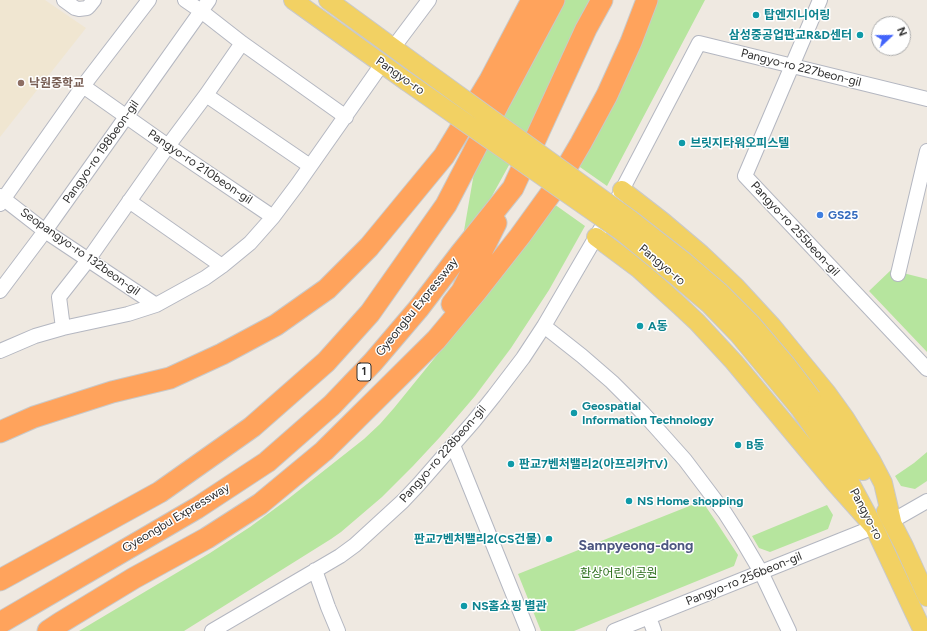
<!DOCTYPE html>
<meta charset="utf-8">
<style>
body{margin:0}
#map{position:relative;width:927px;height:631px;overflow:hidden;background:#efe9e1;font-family:Figtree,sans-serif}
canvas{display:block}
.north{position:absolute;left:871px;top:16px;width:40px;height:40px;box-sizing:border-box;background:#fff;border:1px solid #ababab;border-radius:50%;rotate:68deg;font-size:11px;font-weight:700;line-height:16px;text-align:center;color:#2e2e2e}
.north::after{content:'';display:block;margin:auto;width:14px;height:18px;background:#4264fb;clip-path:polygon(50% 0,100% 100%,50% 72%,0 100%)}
</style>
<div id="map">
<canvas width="927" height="631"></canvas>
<div class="north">N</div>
</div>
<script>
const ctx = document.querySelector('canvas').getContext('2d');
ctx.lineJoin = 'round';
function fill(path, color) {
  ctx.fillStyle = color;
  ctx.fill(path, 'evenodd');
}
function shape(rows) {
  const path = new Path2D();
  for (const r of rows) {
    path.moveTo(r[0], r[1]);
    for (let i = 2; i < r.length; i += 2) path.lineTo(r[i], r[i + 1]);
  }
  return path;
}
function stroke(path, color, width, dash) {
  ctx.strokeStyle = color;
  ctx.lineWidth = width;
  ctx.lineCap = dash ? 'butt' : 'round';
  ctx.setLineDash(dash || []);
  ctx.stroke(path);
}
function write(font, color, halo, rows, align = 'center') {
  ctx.font = font + ' Figtree,"Noto Sans KR",sans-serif';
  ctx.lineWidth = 3;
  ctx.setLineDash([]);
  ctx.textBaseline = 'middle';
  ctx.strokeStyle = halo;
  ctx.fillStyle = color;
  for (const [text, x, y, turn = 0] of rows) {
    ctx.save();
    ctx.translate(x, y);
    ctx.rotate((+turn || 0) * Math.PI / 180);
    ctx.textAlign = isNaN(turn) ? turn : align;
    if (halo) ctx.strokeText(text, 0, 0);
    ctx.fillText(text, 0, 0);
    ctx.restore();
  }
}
fill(shape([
 [0,0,45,0,86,28,0,137]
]), '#f0e6d1');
fill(shape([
 [532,0,600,0,460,254,490,80],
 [655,0,705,0,607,186,577,165],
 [554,204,585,226,549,290,511,348,475,396,440,437,413,466,382,497,341,532,331,539,184,631,79,631,210,553,250,527,288,499,364,439,380,424,394,408,515,259],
 [891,270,927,279,927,352,869,291],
 [927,452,927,481,915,489,901,486,895,476,914,463],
 [702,501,717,523,738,555,734,566,574,631,541,631,518,574],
 [827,505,833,515,828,529,770,552,759,548,752,536]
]), '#b6e59e');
const minor = shape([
 [64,0,75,8,79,9,87,8,90,5,94,0],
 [185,0,201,11,242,43,346,117],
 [820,0,745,176,927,369],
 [393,48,429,0],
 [83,86,168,146,273,217],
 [206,95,310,166],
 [0,196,45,231,156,305],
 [129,201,222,266],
 [0,204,83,86,149,0],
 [898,274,927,151],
 [0,291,45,231,209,0],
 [544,326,582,356,612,382,643,413,685,460,725,513,741,538,761,572,789,631],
 [63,328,59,297,88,260,168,146,206,95,242,43],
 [0,351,35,336,63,328,128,314,156,305,205,278,222,266,250,243,273,217,297,185,382,64],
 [453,445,528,631],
 [892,521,927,501],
 [315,570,328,607,338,631],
 [649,617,654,631],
 [212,631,340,556,355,545,403,501,419,484,474,421,494,396,523,358,544,326,610,213,699,43,927,99],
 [614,631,874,527]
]);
const major = shape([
 [293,0,406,81],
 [328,0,417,65],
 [622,190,662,221,701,254,736,287,772,326,827,393,845,418,871,460,883,483,892,521],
 [596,237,639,269,680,306,697,322,734,362,834,482,874,527],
 [812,398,835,428,863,471],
 [800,409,845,473,874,527,920,625,925,631],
 [886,511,904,546,927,597]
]);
const highway = shape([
 [452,304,462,291,496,223],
 [0,432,34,417,112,392,170,378,222,354,276,325,327,289,369,247,444,156,490,80,532,0],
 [0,580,160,492,252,427,326,362,370,313,446,205,499,103,554,0],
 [0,623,197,508,267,462,332,405,373,362,419,308,460,254,513,188,586,29,602,0],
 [48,631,60,623,134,578,207,538,260,504,324,451,436,340,476,292,520,236,554,189,581,143,607,95,631,42,647,0]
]);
stroke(minor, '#b4b7c1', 16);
stroke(major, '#c9c9c9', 20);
stroke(highway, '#c9c9c9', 23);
stroke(minor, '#fff', 14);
stroke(major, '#f2d163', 18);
stroke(highway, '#ffa35c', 21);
const majorBridge = shape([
 [417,65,630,219,685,262,720,292,751,323,786,364,812,398],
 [406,81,621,231,676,276,710,305,738,334,800,409]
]);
stroke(majorBridge, '#c9c9c9', 20, []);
stroke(majorBridge, '#f2d163', 18);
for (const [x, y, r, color] of [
 [756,15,4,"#0f9aa8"],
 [860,35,4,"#0f9aa8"],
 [21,83,4,"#8d6e63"],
 [682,143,4,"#0f9aa8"],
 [820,215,4,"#3f7fe0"],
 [640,326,4,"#0f9aa8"],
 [574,413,4,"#0f9aa8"],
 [738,445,4,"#0f9aa8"],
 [511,464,4,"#0f9aa8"],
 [629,501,4,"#0f9aa8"],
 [549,539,4,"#0f9aa8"],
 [464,606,4,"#0f9aa8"]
]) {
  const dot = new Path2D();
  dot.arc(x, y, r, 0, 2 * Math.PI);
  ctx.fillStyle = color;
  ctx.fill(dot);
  stroke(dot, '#fff', 1.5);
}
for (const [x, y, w] of [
 [364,372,14]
]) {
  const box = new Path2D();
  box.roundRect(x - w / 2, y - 9, w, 18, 3);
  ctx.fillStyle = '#fff';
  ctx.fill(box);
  stroke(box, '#2e2e2e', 1);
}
write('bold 11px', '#2e2e2e', null, [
 ["1",364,372]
]);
write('bold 12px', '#0d838f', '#fff', [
 ["탑엔지니어링",764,15],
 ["삼성중공업판교R&D센터",852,35,"right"],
 ["브릿지타워오피스텔",690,143],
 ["A동",648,326],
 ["Geospatial",582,406],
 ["Information Technology",582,420],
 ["B동",746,445],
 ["판교7벤처밸리2(아프리카TV)",519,464],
 ["NS Home shopping",637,501],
 ["판교7벤처밸리2(CS건물)",541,539,"right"],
 ["NS홈쇼핑 별관",472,606]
], 'left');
write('12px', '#2e2e2e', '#fff', [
 ["Pangyo-ro 227beon-gil",801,68,14],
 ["Pangyo-ro",400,76,35],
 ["Pangyo-ro 198beon-gil",101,152,-55],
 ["Pangyo-ro 210beon-gil",200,167,34],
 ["Pangyo-ro 255beon-gil",795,229,47],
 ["Seopangyo-ro 132beon-gil",80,252,35],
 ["Pangyo-ro",662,265,40],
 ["Gyeongbu Expressway",417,307,-51],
 ["Pangyo-ro 228beon-gil",443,454,-49],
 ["Pangyo-ro",866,514,62],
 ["Gyeongbu Expressway",176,518,-31],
 ["Pangyo-ro 256beon-gil",744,579,-22]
]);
write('bold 12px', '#785e54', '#fff', [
 ["낙원중학교",29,83]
], 'left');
write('bold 12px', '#366cbe', '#fff', [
 ["GS25",828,215]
], 'left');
write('12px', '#2c6e1b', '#fff', [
 ["환상어린이공원",619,573]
]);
write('bold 14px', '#4d5680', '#fff', [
 ["Sampyeong-dong",636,546]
]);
</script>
